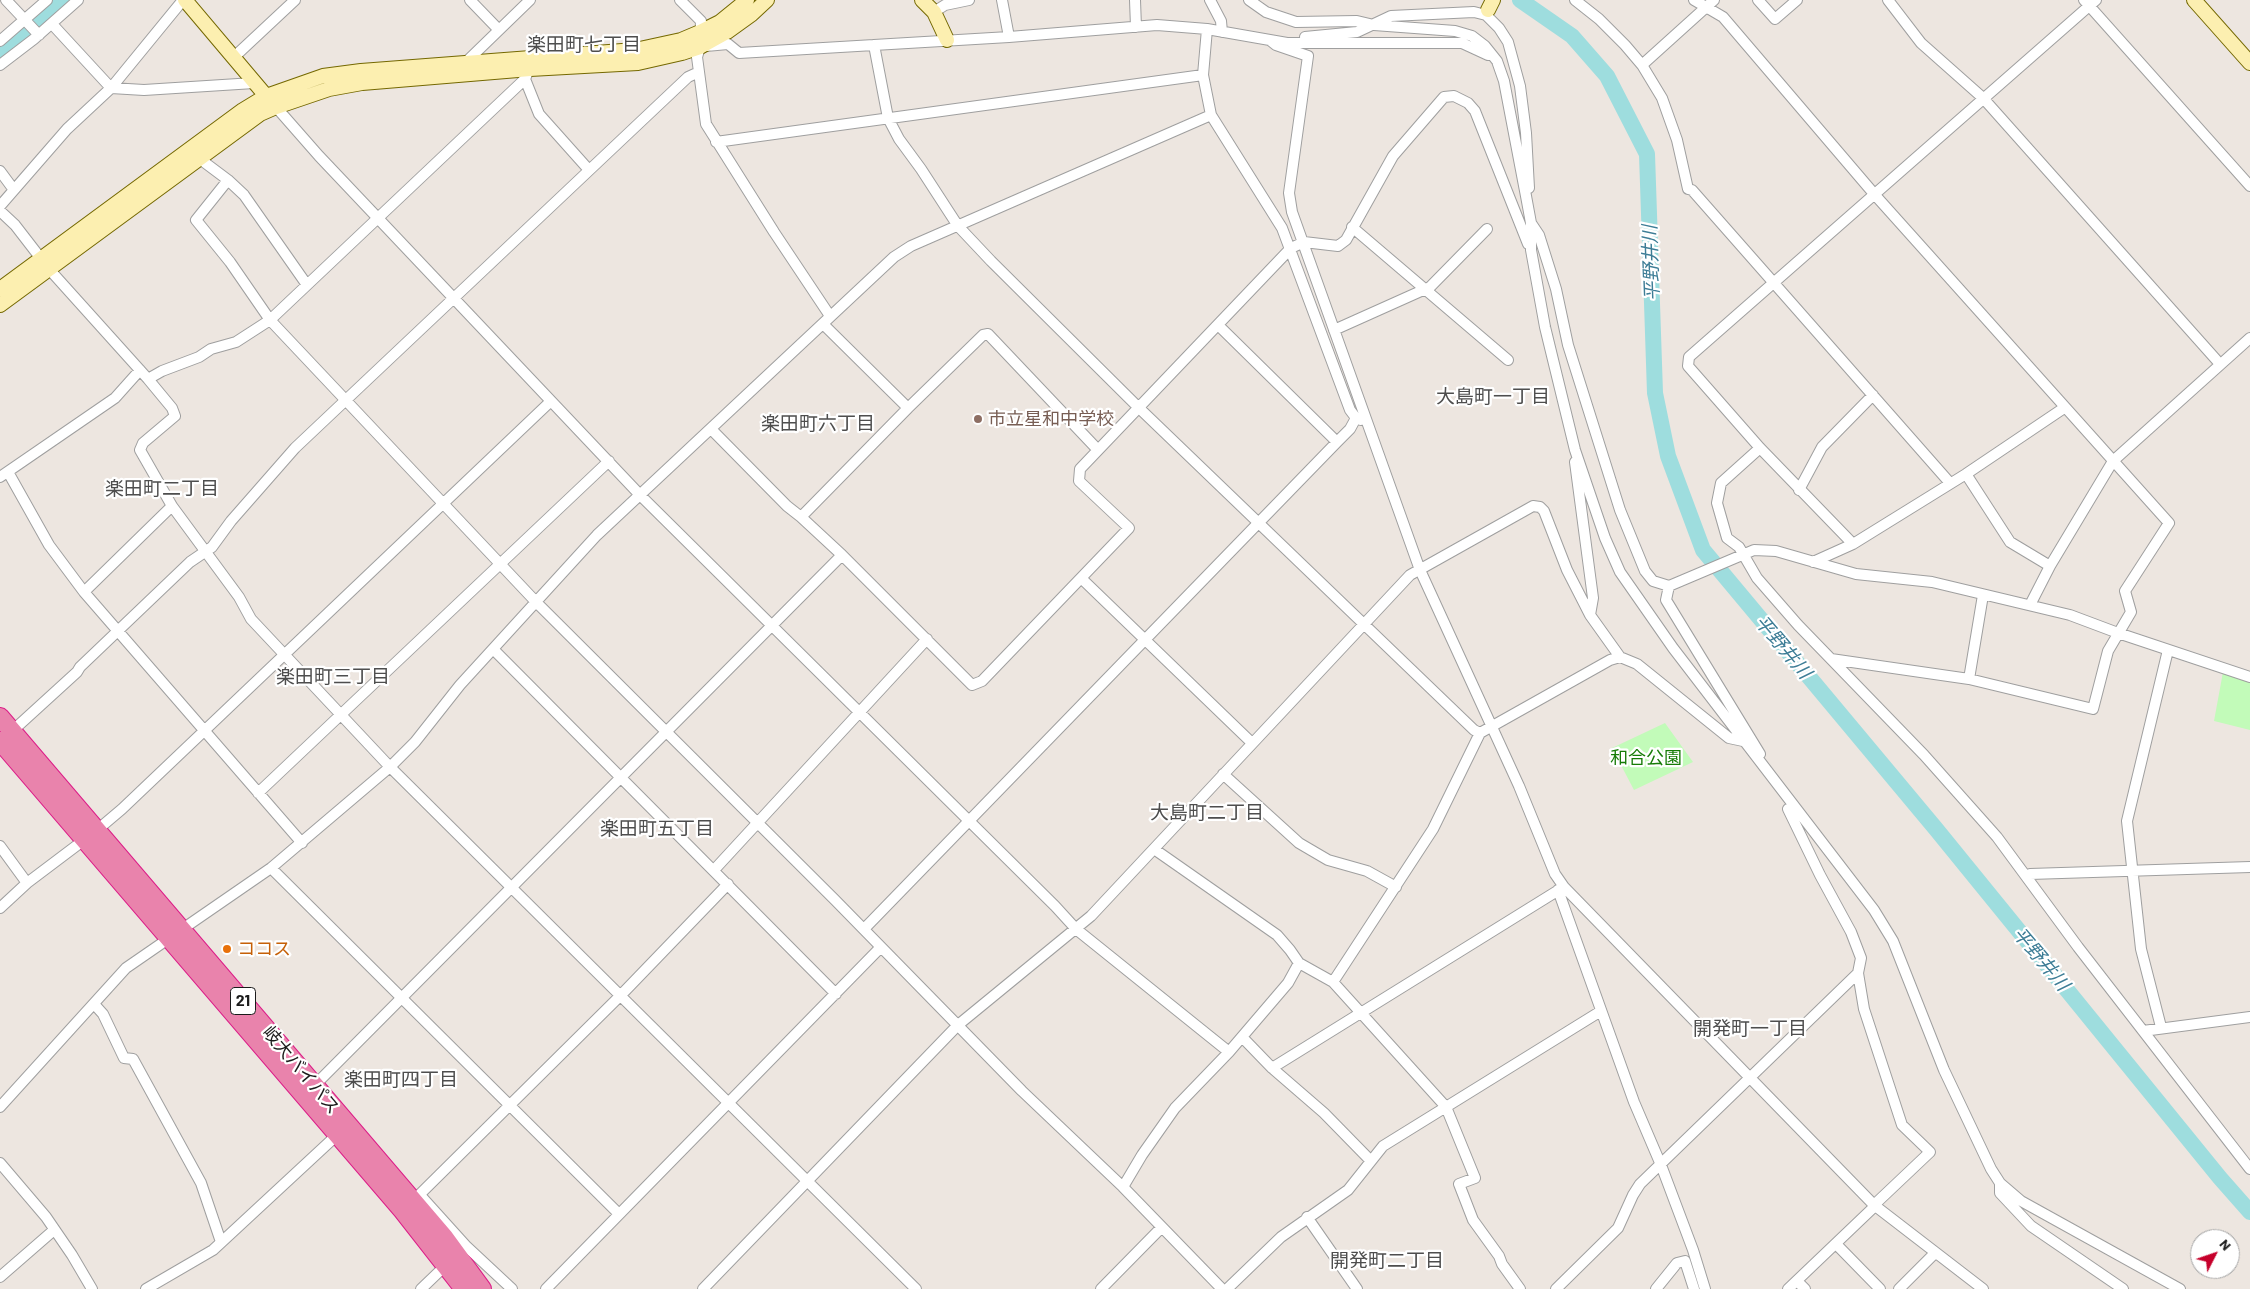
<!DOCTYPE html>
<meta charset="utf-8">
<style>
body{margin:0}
#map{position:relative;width:2250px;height:1289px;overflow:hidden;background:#ede6e0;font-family:Barlow,sans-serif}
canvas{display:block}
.north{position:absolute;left:2190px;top:1229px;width:50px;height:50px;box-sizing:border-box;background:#fff;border:1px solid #a4a4a4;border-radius:50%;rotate:49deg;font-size:14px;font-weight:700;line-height:20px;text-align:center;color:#1b1b1b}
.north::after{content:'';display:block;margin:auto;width:18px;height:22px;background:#c6002b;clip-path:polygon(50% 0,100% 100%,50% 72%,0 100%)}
</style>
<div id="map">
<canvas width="2250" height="1289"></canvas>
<div class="north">N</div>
</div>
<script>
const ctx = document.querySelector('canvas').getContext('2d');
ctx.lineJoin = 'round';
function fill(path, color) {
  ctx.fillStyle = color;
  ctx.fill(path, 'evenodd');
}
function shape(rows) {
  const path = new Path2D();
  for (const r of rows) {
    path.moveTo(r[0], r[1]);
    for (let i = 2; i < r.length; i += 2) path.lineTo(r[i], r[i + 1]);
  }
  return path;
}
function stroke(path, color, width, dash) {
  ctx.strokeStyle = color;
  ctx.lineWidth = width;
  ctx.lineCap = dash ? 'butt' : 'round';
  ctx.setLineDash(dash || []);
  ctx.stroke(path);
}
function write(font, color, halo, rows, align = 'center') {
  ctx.font = font + ' Barlow,"Noto Sans JP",sans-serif';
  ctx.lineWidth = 4.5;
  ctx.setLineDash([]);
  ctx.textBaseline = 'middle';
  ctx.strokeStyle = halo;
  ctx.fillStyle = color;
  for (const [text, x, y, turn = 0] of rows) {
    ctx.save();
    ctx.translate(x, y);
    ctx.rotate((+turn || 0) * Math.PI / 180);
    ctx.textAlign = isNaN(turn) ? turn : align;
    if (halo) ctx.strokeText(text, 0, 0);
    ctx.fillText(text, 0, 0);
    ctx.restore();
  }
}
fill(shape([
 [2223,672,2250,681,2250,730,2214,721],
 [1665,723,1693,762,1634,790,1612,748]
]), '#c2fbb9');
stroke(shape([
 [1520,0,1572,36,1607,76,1647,154,1655,393,1668,456,1703,550,1936,829,2220,1178,2250,1212],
 [0,54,30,31,62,0]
]), '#9eddde', 16);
const street = shape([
 [6,0,39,35],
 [470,0,498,29],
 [680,0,701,21,700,47,697,57,706,124,774,232,830,316],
 [1002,0,1009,37],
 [1135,0,1136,27],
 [1210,0,1221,21,1222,32],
 [1249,0,1266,12,1296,22,1357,21,1374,25,1455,31,1472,36,1485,46,1497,61,1504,81,1526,196,1531,223,1531,250,1545,327,1575,450,1605,538,1620,572,1673,648,1874,910,1893,941,1944,1070,1991,1169,2000,1183,2021,1201,2180,1289],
 [1575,0,1599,19,1625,45,1642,65,1662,98,1677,140,1688,189,1692,190,1950,483],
 [1694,0,1723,17,1875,195,2169,523,2125,591,2131,612,2108,651,2093,709,1969,679,1831,659],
 [1758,0,1775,19,1797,0],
 [1888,0,1921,43,1983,98,2220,364],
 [2084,0,2250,186],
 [934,12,945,5,969,0],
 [52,24,111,88,144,90,254,83],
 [1207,29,1203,75,1211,115,1282,228,1350,410,1356,418,1361,420],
 [1305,37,1357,32,1391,16,1474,12,1486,15,1499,28,1508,42,1520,86,1526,133,1529,188],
 [0,41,47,0],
 [1271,41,1276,45,1308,56,1289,193,1292,212,1420,570,1519,786,1555,874,1564,887,1874,1205,1983,1289],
 [874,45,888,118,899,139,921,169,958,226,991,261,1138,407,1474,730,1480,733],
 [706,46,728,44,739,53,1009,37,1157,25,1207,29,1287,43,1462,43,1488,55],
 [233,58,295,0],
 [464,64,530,0],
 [0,65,34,39,78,0],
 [1642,65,1714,0],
 [527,74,525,79,539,114,589,170],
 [276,107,319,156,641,496,1055,906,1076,929,1229,1052],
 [716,142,1203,75],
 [200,159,228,180,244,195,307,285],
 [0,171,14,190],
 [228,180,196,220,230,262,270,320,537,603,835,900,1022,1091,1123,1187,1222,1289],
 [0,206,67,129,111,88,183,0],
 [0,211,15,225,49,269,148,379,172,408,175,416,143,443,140,450,172,506,84,592],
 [1531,223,1539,235,1556,289,1568,345,1620,510,1645,571,1653,581,1669,586,1754,550,1776,551,1856,574,1932,582,2070,615,2118,633,2250,677],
 [1352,227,1508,360],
 [823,324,908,408],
 [1218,325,1337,442],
 [1334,330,1430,287,1487,229],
 [148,379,162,371,199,357,211,349,236,342,270,320,525,79],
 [711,429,787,506,801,517],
 [1760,448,1721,483,1717,503,1727,538,1739,547,1757,578,1798,625,1924,755,1997,837,2078,947,2250,1169],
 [1098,450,988,334,983,335,908,408,801,517,842,555,972,685,982,681,1129,528,1079,481,1080,469,1291,248,1304,242,1338,246,1346,240,1393,156,1444,97,1454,96,1468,103,1475,111,1528,244],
 [1575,462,1593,598,1590,615,1620,657,1637,664,1729,738,1743,741],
 [8,472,49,545,84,592,302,843],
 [1966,474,2010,542,2050,566],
 [0,477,115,398,140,370],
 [1799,490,1822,447,1873,395],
 [172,506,239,597,251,619,390,767,916,1289],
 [1853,544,1760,448,1688,366,1689,357,2096,0],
 [1813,562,1853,544,1966,474,2064,408],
 [1081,578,1252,743],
 [1669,586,1666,600,1760,754],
 [2030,605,2050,566,2113,461,2250,338],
 [493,649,836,994],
 [1969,679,1983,595],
 [9,734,77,672,80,667,190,562,212,547,231,521,295,448,688,77,699,72],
 [1223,774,1299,843,1328,860,1367,871,1396,887],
 [258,793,609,461],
 [1788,809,1820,875,1851,932,1861,958,1858,973,1864,1009,1902,1125,1930,1152,1874,1205],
 [96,831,122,809,551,401],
 [0,846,27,883],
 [1154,849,1277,935,1290,950,1299,963,1333,982,1446,1107,1475,1178,1459,1184,1473,1220,1499,1256,1502,1264,1520,1289],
 [271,868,619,1214],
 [714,870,927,639],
 [2026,876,2030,874,2250,867],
 [1558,890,1634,1102,1661,1165,1693,1250,1705,1289],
 [0,908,27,883,84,840],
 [864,929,1337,442,1350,429,1356,418],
 [1333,982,1433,829,1480,733,1610,660,1620,657],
 [94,1004,103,1014,124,1058,133,1059,201,1183,221,1242],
 [2161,1027,2141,949,2127,821,2168,650],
 [2143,1031,2250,1017],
 [1242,1037,1272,1068,1324,1113,1370,1160],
 [1272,1068,1562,888],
 [314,1086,842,555],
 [0,1107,126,968,271,868,390,767,415,742,460,685,597,535,894,257,911,246,1211,115],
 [0,1163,46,1217,72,1255,92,1289],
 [2000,1183,2000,1193,2031,1226,2123,1289],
 [1123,1187,1142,1155,1175,1108,1229,1052,1288,983,1299,963],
 [420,1195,467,1247,512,1289],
 [413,1201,621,995,728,884],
 [1307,1217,1357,1289],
 [1836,1244,1880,1289],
 [0,1277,54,1230],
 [1797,1281,1805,1289],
 [146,1289,213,1250,337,1135],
 [421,1289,446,1265],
 [546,1289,881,947],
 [703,1289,958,1025,1091,916,1410,575,1533,506,1540,507,1544,511,1567,570,1590,615],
 [1101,1289,1161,1228],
 [1227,1289,1281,1237,1348,1190,1383,1146,1601,1011],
 [1556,1289,1618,1228,1633,1195,1640,1184,1858,973],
 [1656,1289,1677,1263,1685,1261,1694,1289],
 [1788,1289,1875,1206],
 [1899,1289,1935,1253]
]);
const secondary = shape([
 [185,0,272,103],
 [922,0,934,12,947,40],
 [2194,0,2250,63],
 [1488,10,1493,0],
 [0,289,243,110,266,96,323,76,361,71,635,50,681,40,700,32,720,22,747,0],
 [0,305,260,114,276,107,329,89,362,83,530,69,638,63,682,53,700,47,727,32,752,14,767,0]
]);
const highway = shape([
 [0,717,444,1237,482,1289],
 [0,741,403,1211,464,1289]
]);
stroke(street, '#9f9f9f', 12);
stroke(secondary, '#746800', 16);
stroke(highway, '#dc1c88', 20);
stroke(street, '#fff', 10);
stroke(secondary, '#fcefb0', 14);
stroke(highway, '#e983ac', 18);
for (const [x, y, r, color] of [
 [978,419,5,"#8d6e63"],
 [227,949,5,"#e8710a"]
]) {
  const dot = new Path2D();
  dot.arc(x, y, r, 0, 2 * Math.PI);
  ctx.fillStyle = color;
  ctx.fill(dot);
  stroke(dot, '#fff', 2);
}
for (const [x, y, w] of [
 [243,1001,25]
]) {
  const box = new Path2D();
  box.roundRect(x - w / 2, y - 13.5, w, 27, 4);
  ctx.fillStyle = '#fff';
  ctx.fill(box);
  stroke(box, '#1b1b1b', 1);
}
write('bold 16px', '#1b1b1b', null, [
 ["21",243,1001]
]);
write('18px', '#785e54', '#fff', [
 ["市立星和中学校",988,419]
], 'left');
write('18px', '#167c07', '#fff', [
 ["和合公園",1646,758]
]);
write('18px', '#c56008', '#fff', [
 ["ココス",237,949]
], 'left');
write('18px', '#1b1b1b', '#fff', [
 ["岐大バイパス",301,1070,50]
]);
write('19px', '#4e4e4e', '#fff', [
 ["楽田町七丁目",584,45],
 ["大島町一丁目",1493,397],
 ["楽田町六丁目",818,424],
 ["楽田町二丁目",162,489],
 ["楽田町三丁目",333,677],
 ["大島町二丁目",1207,813],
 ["楽田町五丁目",657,829],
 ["開発町一丁目",1750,1029],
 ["楽田町四丁目",401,1080],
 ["開発町二丁目",1387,1261]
]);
write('italic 19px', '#3d7d96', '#fff', [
 ["平野井川",1651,263,-92],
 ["平野井川",1783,647,50],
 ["平野井川",2041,959,50]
]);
</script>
